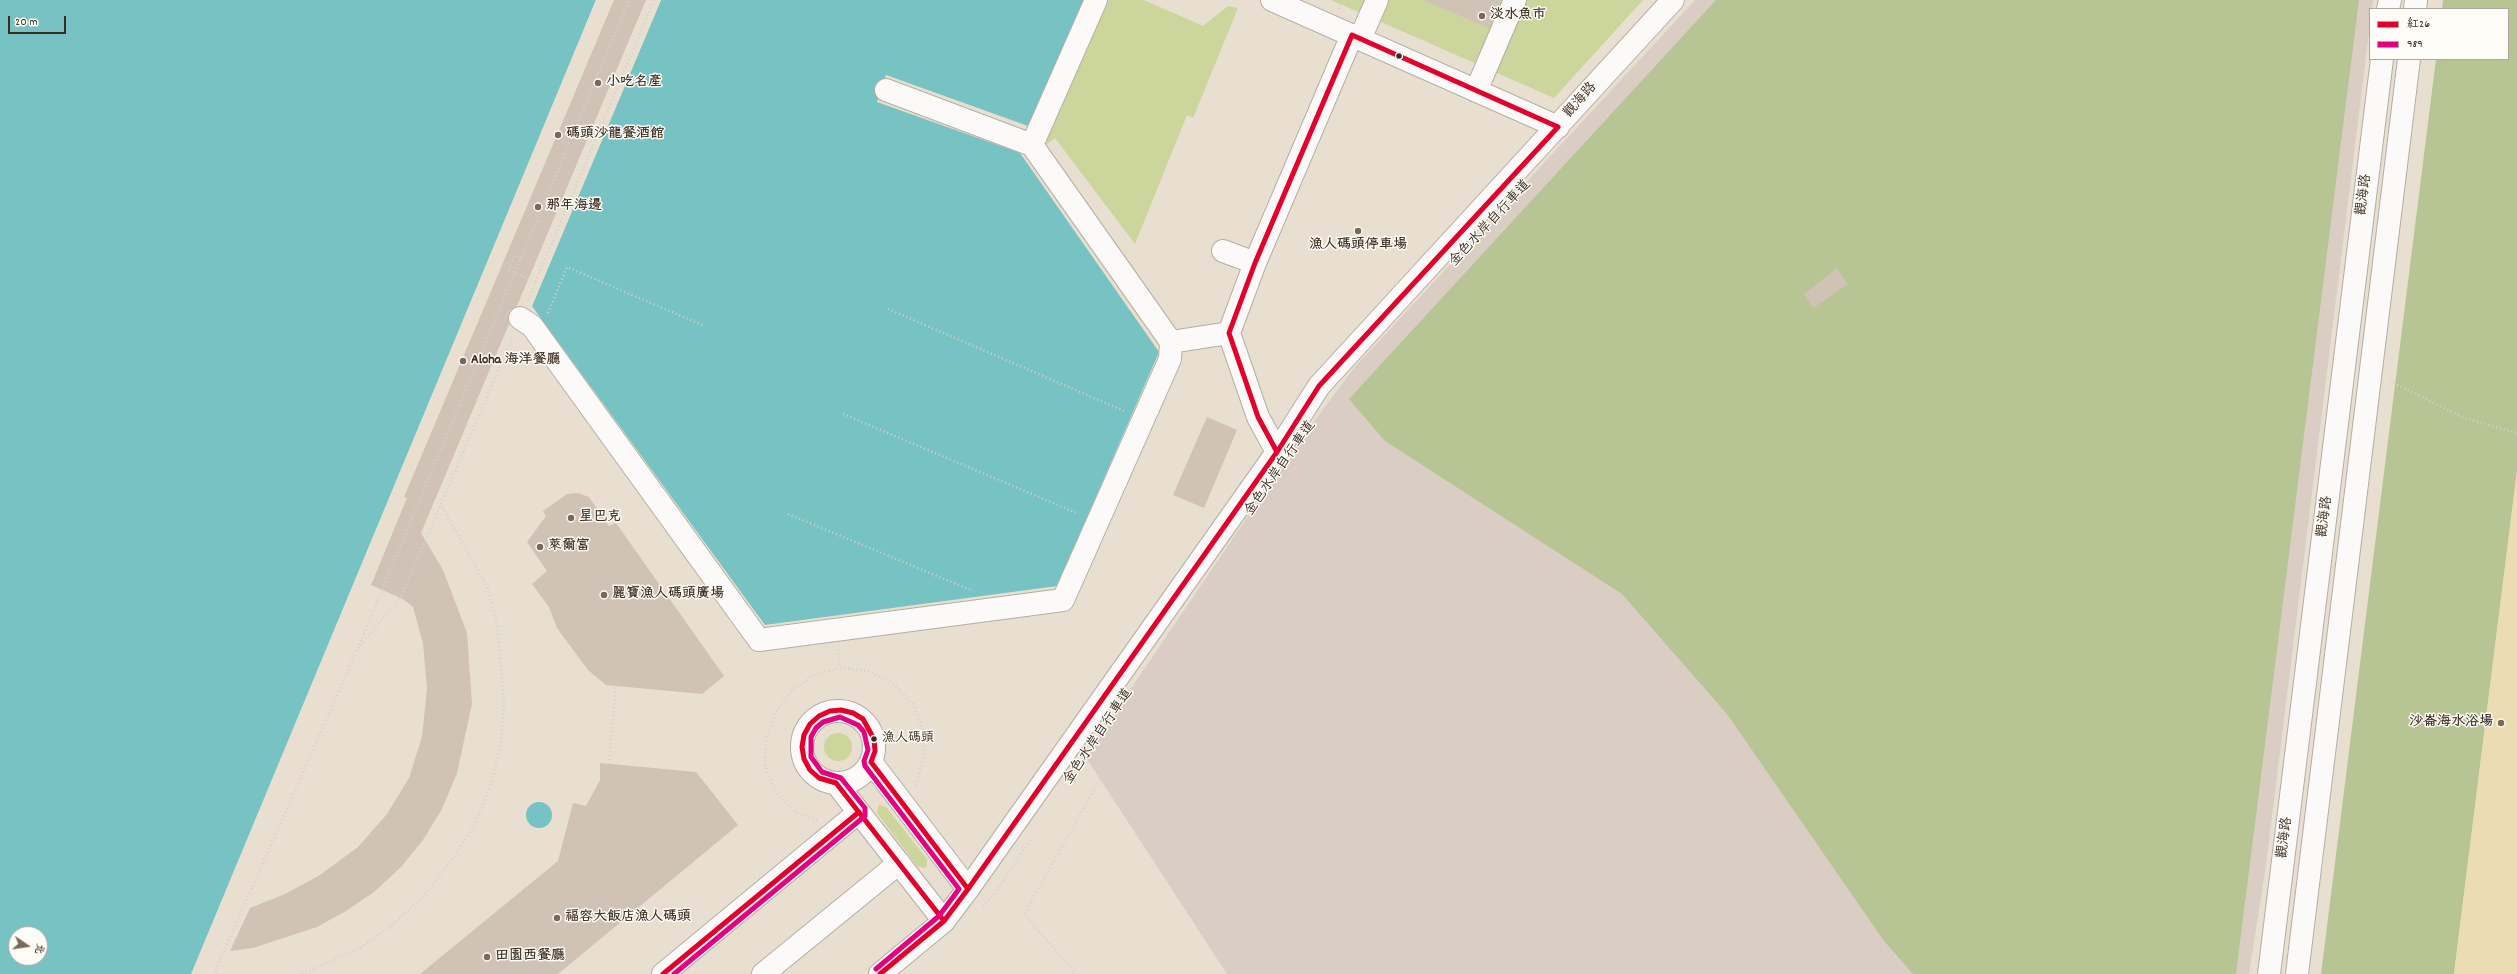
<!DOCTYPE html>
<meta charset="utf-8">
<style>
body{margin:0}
#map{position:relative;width:2517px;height:974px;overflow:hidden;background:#e8dfd0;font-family:Dekko,"LXGW WenKai TC",sans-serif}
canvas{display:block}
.legend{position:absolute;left:2369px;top:8px;width:140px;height:52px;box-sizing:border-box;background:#fdfcf7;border:1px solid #afa8a0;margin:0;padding:5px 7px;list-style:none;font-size:12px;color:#3b2a1e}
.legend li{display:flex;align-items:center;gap:8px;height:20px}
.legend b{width:20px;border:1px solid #afa8a0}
.north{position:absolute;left:8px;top:926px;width:40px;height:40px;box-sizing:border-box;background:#fdfcf7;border:1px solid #afa8a0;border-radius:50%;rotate:103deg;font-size:11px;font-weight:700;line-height:16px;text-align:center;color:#3b2a1e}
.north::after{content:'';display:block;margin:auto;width:14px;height:18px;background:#78695c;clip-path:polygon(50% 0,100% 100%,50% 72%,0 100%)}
.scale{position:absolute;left:8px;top:16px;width:58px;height:18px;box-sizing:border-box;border:2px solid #3b2a1e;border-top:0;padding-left:5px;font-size:12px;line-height:14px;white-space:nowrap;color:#3b2a1e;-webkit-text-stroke:3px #fdfcf7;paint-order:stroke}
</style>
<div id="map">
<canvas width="2517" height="974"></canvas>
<ul class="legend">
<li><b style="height:5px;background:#e4002b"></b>紅26</li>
<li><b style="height:5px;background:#e5007d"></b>989</li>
</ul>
<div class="north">北</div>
<div class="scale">20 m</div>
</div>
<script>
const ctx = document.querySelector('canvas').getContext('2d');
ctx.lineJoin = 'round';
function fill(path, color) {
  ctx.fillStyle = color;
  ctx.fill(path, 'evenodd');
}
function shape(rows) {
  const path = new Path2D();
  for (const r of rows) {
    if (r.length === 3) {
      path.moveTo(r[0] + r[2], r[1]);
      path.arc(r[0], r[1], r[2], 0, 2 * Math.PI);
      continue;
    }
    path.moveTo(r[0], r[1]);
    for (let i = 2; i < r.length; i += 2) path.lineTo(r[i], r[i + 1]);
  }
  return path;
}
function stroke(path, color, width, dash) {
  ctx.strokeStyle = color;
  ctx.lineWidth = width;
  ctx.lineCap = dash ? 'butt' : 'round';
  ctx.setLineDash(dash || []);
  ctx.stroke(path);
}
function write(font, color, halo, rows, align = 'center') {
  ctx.font = font + ' Dekko,"LXGW WenKai TC",sans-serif';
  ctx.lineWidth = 3;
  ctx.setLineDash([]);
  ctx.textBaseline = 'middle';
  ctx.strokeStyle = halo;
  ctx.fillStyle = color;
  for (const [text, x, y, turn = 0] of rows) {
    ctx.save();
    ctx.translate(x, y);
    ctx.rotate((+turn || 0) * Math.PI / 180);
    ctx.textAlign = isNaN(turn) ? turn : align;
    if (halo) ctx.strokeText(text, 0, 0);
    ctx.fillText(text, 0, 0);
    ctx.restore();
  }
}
fill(shape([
 [1695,0,2373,0,2266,865,2249,974,1227,974,1085,756,1295,447,1354,368]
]), '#dacec4');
fill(shape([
 [1109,0,1144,0,1203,26,1228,6,1238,8,1193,118,1187,115,1135,244,1055,138,1043,147,1043,140],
 [1331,0,1643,0,1554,98],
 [838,747,14],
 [879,805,886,807,927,859,927,866,924,868,917,866,877,813]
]), '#cbd59c');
fill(shape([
 [1716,0,2359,0,2236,974,1913,974,1884,941,1727,714,1622,594,1385,441,1349,399],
 [2443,0,2517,0,2517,471,2454,974,2321,974,2436,59,2508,59,2508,9,2442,9]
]), '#b7c594');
fill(shape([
 [2517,471,2517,974,2454,974]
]), '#ebdcb4');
fill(shape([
 [0,0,596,0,191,974,0,974],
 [16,934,40,934,40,958,16,958],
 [661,0,1084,0,1028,126,886,75,877,102,1020,153,1159,352,1057,586,765,625,532,306],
 [539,815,13]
]), '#77c2c3');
fill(shape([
 [596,0,598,0,471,308,469,308],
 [659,0,661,0,532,306,530,306]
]), '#e8dfd0');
fill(shape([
 [614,0,646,0,517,306,509,311,508,318,509,324,421,533,443,570,467,633,472,704,457,773,442,809,423,840,401,867,374,892,346,911,317,927,253,948,230,951,250,908,285,894,320,875,358,847,387,814,409,778,422,737,427,689,423,643,413,607,403,599,371,585,407,498,404,497],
 [1423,0,1501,0,1489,28],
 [1837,268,1848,284,1813,308,1804,294],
 [1207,417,1237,430,1204,508,1173,495],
 [578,493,589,497,609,526,616,523,724,676,702,694,606,685,588,670,557,628,549,607,532,584,547,571,527,542,546,516,543,511,567,494],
 [600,763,696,772,738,825,558,974,420,974,558,861,573,803,586,806,600,780]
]), '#d1c2b6');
const minor = shape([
 [1272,0,1558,127],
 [2388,9,2390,0],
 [2415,9,2416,0],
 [1360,39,1377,0],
 [1476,91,1515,0],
 [1032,145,1096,0],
 [1223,251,1255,263],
 [520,318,532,326,759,640,1063,600,1170,359,1171,342,1032,145,886,90],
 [1171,342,1229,333],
 [1277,452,1258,417,1229,333,1255,263,1352,35],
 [838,747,36],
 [871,762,968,889],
 [836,783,944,921],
 [663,974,859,812],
 [763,974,899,863],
 [880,974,944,921,968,889,1277,452,1319,386,1673,0],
 [2269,974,2382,59],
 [2297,974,2409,59]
]);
stroke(minor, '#b5aea3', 24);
stroke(shape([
 [1693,6,1699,0],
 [1339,9,1342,0],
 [521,257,515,255,508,270,536,282],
 [528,300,654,0],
 [888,309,1124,411],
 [548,313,567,267,702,325],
 [2390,381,2462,417,2516,433],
 [843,414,1079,514],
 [788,514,973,591],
 [359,645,629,0],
 [838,649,840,668],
 [1320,729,1462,794,1600,892,1655,974],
 [1392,761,1397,974],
 [609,764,616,686],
 [817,820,799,814,780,798,768,776,765,762,766,739,775,713,791,691,814,675,840,668,868,671,893,683,913,704,923,731,924,759,915,785],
 [983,906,994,894,1031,839],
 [217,974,216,969,358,648,401,597,513,336],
 [302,974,360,948,396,922,427,892,454,857,476,822,492,782,501,741,504,703,497,625,488,589,441,504],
 [1076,974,1024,914,1101,778,1169,713,1388,676,1549,684,1611,622,1712,730,1890,974],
 [1507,974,1533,845],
 [1638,974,1644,958]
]), '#d4d1cd', 2.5, [1, 3]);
stroke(minor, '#fcfaf8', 22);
stroke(shape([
 [1352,35,1558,127],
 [1277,452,1258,417,1229,333,1255,263,1352,35],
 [871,762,875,751,874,739,863,719,853,713,841,710,830,711,819,716,810,724,804,735,802,747,804,759,810,770,819,778,836,783,944,921],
 [871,762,968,889],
 [663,974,859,812],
 [880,974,944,921,968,889,1277,452,1319,386,1558,127]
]), '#e4002b', 5);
stroke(shape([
 [674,974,865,816,865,808,841,778,822,772,811,757,811,737,816,728,823,722,840,717,858,725,864,732,868,750,864,761,865,766,959,889,939,916,876,969]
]), '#e5007d', 5);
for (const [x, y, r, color] of [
 [1482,16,4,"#78695c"],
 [1399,56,3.5,"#3b2a1e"],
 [598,83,4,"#78695c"],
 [558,135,4,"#78695c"],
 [538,207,4,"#78695c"],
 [1358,231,4,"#78695c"],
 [463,361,4,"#78695c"],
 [571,518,4,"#78695c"],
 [540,547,4,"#78695c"],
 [604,595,4,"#78695c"],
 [2501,723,4,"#78695c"],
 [874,739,3.5,"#3b2a1e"],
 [557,918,4,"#78695c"],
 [487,957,4,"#78695c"]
]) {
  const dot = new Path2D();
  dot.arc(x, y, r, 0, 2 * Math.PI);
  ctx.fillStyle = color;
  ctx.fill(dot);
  stroke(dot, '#fdfcf7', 1.5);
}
write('13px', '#3b2a1e', '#fdfcf7', [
 ["漁人碼頭",882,739]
], 'left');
write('bold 14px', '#3b2a1e', '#fdfcf7', [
 ["淡水魚市",1490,16],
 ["小吃名產",606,83],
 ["碼頭沙龍餐酒館",566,135],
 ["那年海邊",546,207],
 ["漁人碼頭停車場",1358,246,"center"],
 ["Aloha 海洋餐廳",471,361],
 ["星巴克",579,518],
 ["萊爾富",548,547],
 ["麗寶漁人碼頭廣場",612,595],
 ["沙崙海水浴場",2493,723,"right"],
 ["福容大飯店漁人碼頭",565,918],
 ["田園西餐廳",495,957]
], 'left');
write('14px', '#3b2a1e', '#fdfcf7', [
 ["觀海路",1581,101,-48],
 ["觀海路",2365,195,-83],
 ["金色水岸自行車道",1491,224,-47],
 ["金色水岸自行車道",1281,469,-55],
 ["觀海路",2326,517,-83],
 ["金色水岸自行車道",1099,737,-56],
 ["觀海路",2286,838,-83]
]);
</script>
